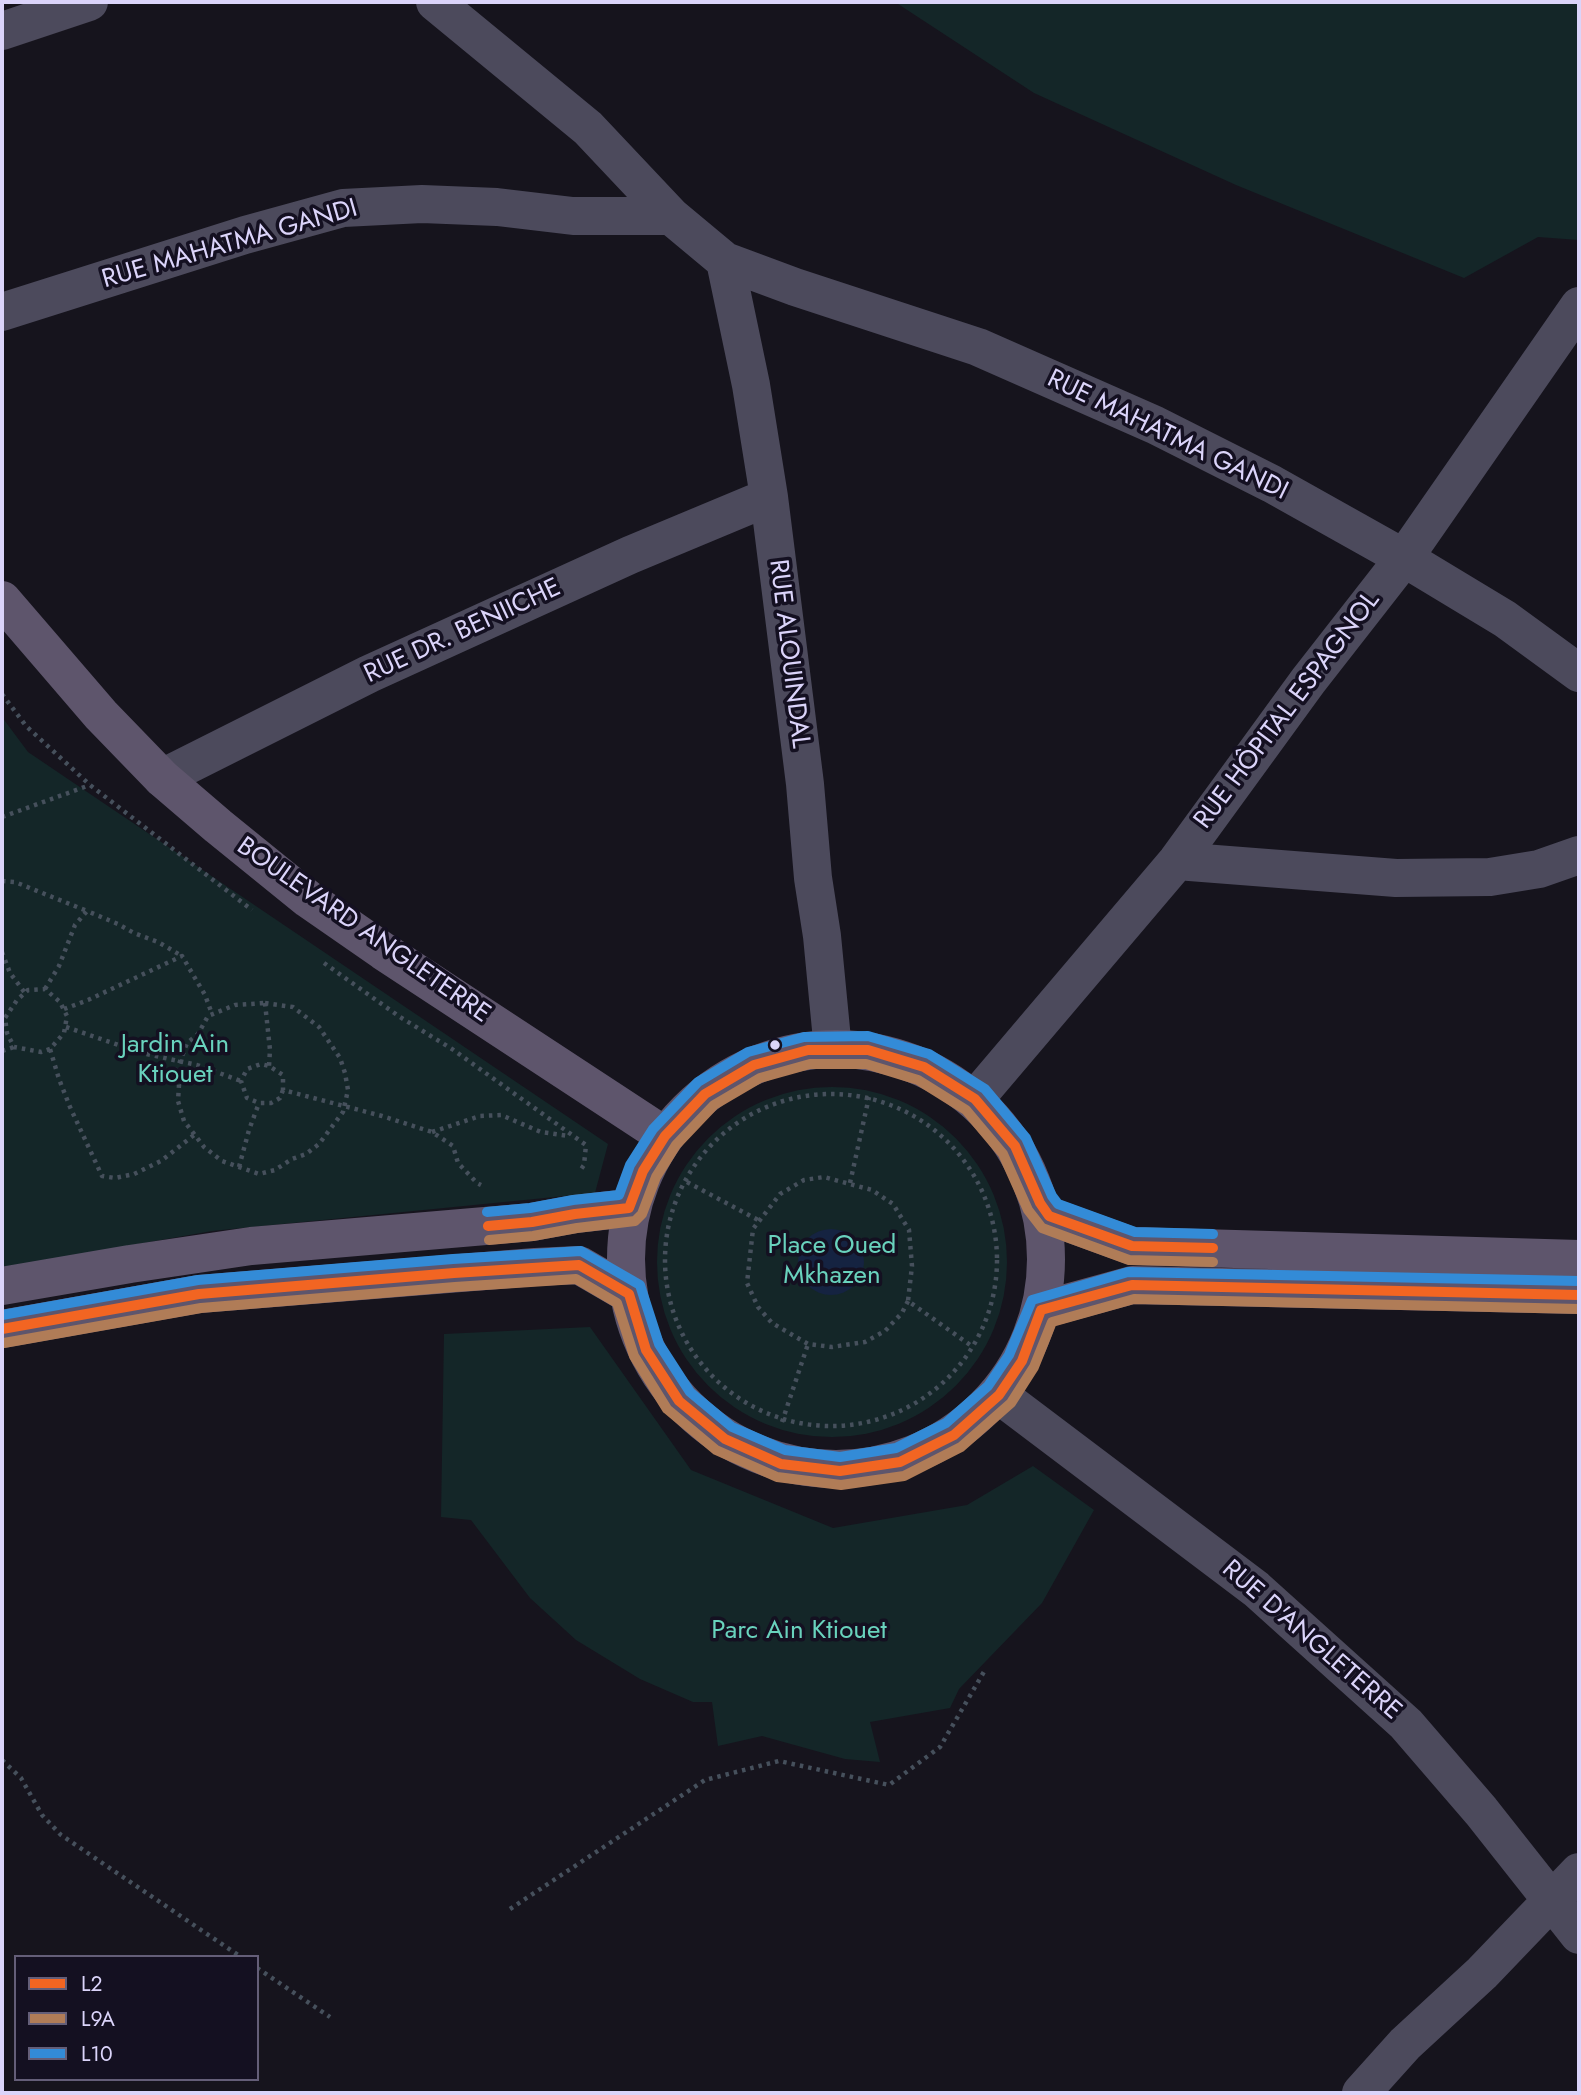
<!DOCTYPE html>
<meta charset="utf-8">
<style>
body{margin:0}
#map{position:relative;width:1581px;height:2095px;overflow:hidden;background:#16141d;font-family:Jost,sans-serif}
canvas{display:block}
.frame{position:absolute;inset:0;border:4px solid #dbd4fa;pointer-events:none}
.legend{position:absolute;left:14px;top:1955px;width:245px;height:126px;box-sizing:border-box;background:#141021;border:2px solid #645e78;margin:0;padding:9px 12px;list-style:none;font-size:21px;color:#dbd4fa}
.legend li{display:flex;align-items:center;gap:14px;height:35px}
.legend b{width:35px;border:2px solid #645e78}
</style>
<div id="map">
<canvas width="1581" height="2095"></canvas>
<div class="frame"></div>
<ul class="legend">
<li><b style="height:9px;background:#f26522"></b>L2</li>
<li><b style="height:9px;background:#b07c57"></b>L9A</li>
<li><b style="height:9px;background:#338bd7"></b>L10</li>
</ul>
</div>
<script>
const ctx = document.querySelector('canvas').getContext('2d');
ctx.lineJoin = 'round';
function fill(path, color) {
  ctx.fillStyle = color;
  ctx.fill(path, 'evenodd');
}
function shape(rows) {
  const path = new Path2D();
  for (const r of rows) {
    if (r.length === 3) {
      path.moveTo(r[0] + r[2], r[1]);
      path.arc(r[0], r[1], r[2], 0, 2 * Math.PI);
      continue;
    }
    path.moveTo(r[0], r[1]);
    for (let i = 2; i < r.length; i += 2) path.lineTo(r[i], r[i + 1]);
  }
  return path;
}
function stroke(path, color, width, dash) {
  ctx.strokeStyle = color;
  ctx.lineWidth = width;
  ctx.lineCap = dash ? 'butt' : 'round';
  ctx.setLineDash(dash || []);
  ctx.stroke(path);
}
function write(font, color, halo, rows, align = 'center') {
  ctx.font = font + ' Jost,sans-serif';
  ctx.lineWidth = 7;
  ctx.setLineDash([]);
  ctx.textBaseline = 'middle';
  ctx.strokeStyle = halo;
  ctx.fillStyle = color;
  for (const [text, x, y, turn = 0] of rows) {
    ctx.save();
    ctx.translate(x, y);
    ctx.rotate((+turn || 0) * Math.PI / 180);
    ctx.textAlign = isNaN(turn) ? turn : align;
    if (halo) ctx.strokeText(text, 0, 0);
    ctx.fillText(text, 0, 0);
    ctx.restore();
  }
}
fill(shape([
 [895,2,1579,2,1579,240,1538,237,1464,278,1236,185,1034,93],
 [2,717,28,752,608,1144,595,1193,212,1231,2,1268],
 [832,1262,175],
 [590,1327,691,1470,833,1528,967,1505,1033,1466,1094,1510,1042,1603,959,1689,950,1708,870,1722,880,1762,845,1759,762,1736,718,1746,712,1702,693,1702,640,1679,576,1640,530,1598,471,1520,441,1517,444,1334]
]), '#142628');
fill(shape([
 [831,1262,33]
]), '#152341');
stroke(shape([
 [2,694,26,726,90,785,252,910],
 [2,817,90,785],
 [2,881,15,882,87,911],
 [2,952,10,973,25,993],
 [324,963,400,1017,452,1049,586,1145,584,1165,579,1172],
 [45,989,59,966,75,925,87,911,118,924,134,933,158,942,182,956],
 [265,1003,293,1007,319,1027,340,1058,345,1073,348,1090,343,1112,319,1144,306,1154,292,1159,275,1170,259,1174,222,1161,204,1147,184,1121,178,1101,179,1085,176,1072,187,1043,198,1034,208,1016,235,1005,265,1003],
 [265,1003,270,1050,269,1066],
 [64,1009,88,1000,182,956,205,995,212,1014],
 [66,1027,142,1053,197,1065,241,1081],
 [50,1049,41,1052,14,1047,7,1033,5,1018,17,1000,28,990,45,989,60,1002,67,1016,64,1033,50,1049,59,1079,70,1107,102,1176,115,1178,134,1174,161,1161,194,1135],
 [2,1051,14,1047],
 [283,1090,280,1098,271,1103,259,1103,247,1098,241,1081,247,1069,261,1064,269,1066,283,1075,283,1090,382,1116,432,1132,453,1146,458,1163,477,1183,481,1185],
 [831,1260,166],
 [432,1132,480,1116,501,1115,541,1132,568,1136],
 [239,1167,249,1130,259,1103],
 [687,1182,758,1220],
 [850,1183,869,1097],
 [908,1301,902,1313,885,1331,865,1342,832,1347,808,1344,772,1323,758,1307,747,1283,753,1229,780,1194,804,1180,824,1177,872,1190,893,1204,909,1230,912,1266,908,1301,973,1347],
 [782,1422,808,1344],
 [2,1760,21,1778,42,1815,61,1835,241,1957],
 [510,1909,705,1780,779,1761,889,1785,940,1747,985,1670],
 [257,1968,330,2017]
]), '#46505c', 4.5, [3.5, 5]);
stroke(shape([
 [435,2,588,128,671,216,725,261,795,287,978,347,1155,425,1272,484,1404,558,1505,619,1579,673],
 [2,31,89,2],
 [725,261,751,385,769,497,805,784,813,878,822,936,833,1050],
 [2,312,245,235,343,208,422,204,497,207,573,216,671,216],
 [162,778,369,674,630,555,769,497],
 [1177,861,1396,878,1490,877,1539,869,1579,855],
 [975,1099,1177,861,1308,681,1404,558,1579,306],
 [999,1395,1256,1589,1406,1724,1481,1811,1579,1935],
 [1361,2093,1405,2044,1482,1973,1579,1872]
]), '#4c4a5c', 38);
stroke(shape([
 [2,600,101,715,162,778,218,826,308,899,383,951,665,1136],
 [836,1259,210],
 [1049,1216,1132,1246,1579,1259],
 [2,1286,130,1264,251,1246,532,1222,575,1214,629,1208],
 [1041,1310,1132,1285,1579,1295],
 [2,1329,199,1294,535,1267,579,1265,629,1294]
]), '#5e556c', 38);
stroke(shape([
 [488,1226,532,1222,575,1214,629,1208,643,1171,665,1136,705,1094,754,1065,808,1050,868,1050,924,1067,975,1099,1015,1146,1040,1203,1049,1216,1132,1246,1213,1248],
 [2,1329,199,1294,454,1273,579,1265,629,1294,646,1350,679,1401,725,1439,781,1464,840,1471,900,1462,954,1435,999,1395,1022,1361,1041,1310,1132,1285,1579,1295]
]), '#f26522', 10);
stroke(shape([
 [489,1240,533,1236,577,1228,635,1221,642,1214,656,1177,676,1145,714,1105,760,1078,810,1064,866,1064,918,1080,966,1110,1003,1154,1028,1210,1042,1228,1129,1260,1213,1262],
 [4,1343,201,1308,455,1287,576,1279,617,1303,634,1356,667,1409,716,1450,777,1477,841,1485,904,1476,961,1447,1011,1403,1034,1367,1052,1322,1134,1299,1579,1309]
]), '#b07c57', 10);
stroke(shape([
 [487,1212,530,1208,573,1200,619,1195,630,1165,653,1129,698,1082,748,1052,804,1037,868,1036,929,1054,985,1089,1026,1138,1052,1196,1058,1204,1135,1232,1213,1234],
 [2,1315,198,1280,453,1259,581,1251,640,1285,659,1344,690,1392,732,1427,785,1450,840,1457,896,1448,946,1423,988,1386,1009,1355,1032,1300,1128,1272,1579,1281]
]), '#338bd7', 10);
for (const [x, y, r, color] of [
 [775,1045,6,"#dbd4fa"]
]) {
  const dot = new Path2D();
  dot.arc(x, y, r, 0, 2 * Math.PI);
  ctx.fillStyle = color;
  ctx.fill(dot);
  stroke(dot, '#141021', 2.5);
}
write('26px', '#dbd4fa', '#141021', [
 ["RUE MAHATMA GANDI",230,245,-16],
 ["RUE MAHATMA GANDI",1167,436,26],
 ["RUE DR. BENIICHE",463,632,-25],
 ["RUE ALOUINDAL",788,654,83],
 ["RUE HÔPITAL ESPAGNOL",1288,711,-53],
 ["BOULEVARD ANGLETERRE",363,931,35],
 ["RUE D'ANGLETERRE",1311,1641,41]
]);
write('26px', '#69d2bd', '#141021', [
 ["Jardin Ain",175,1046],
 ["Ktiouet",175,1076],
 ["Place Oued",832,1247],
 ["Mkhazen",832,1277],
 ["Parc Ain Ktiouet",799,1632]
]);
</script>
